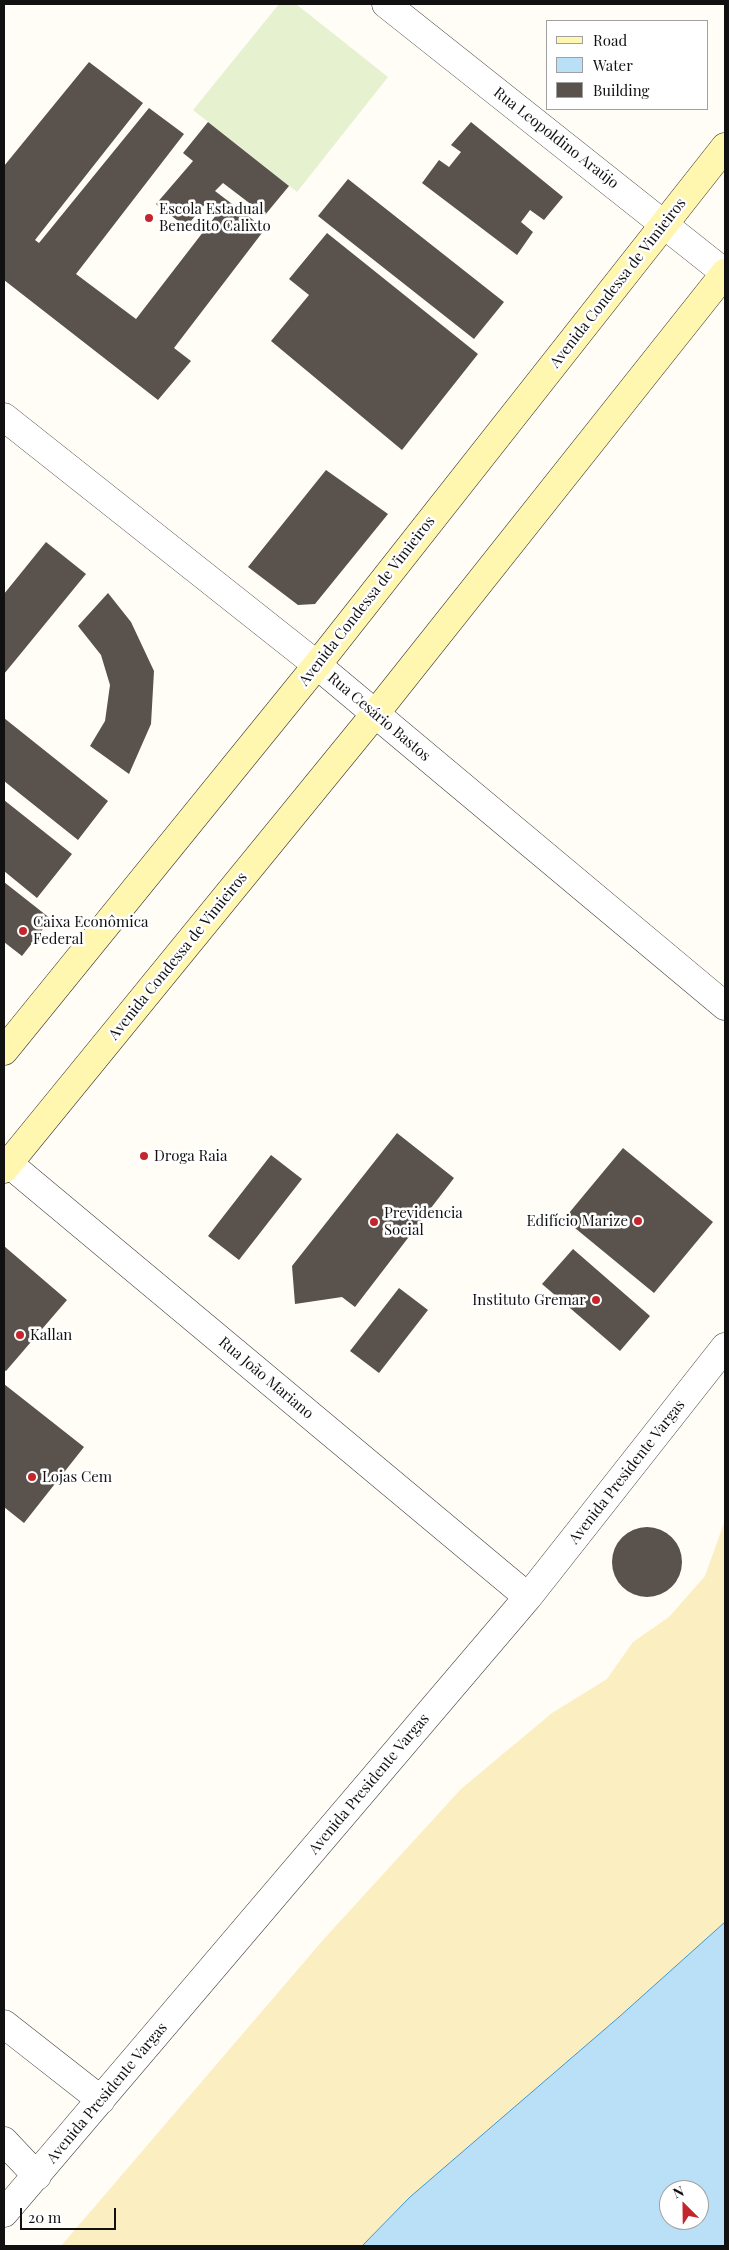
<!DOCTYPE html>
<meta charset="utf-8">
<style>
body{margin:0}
#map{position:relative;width:729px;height:2250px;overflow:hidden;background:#fffdf5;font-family:"Playfair Display",serif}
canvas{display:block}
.frame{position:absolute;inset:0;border:5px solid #111;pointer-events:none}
.legend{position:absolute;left:546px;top:20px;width:162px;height:90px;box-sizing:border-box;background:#fff;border:1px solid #a0a0a0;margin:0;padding:6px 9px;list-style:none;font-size:15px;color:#111}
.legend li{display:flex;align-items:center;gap:10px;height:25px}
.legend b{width:25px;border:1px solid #a0a0a0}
.north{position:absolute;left:659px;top:2180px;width:50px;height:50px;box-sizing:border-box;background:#fff;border:1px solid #a0a0a0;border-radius:50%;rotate:337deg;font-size:14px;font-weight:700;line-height:20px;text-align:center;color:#111}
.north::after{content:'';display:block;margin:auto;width:18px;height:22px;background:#c4262e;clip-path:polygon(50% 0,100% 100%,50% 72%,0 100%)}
.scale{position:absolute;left:20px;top:2208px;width:96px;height:22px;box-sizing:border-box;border:2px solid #111;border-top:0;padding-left:6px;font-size:15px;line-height:18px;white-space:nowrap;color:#111;-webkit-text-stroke:4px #fff;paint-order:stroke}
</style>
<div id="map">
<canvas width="729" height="2250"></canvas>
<div class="frame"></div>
<ul class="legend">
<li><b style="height:6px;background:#fff6b0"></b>Road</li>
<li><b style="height:14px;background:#b9e0f7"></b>Water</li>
<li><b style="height:14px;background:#5a524d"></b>Building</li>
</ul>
<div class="north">N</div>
<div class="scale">20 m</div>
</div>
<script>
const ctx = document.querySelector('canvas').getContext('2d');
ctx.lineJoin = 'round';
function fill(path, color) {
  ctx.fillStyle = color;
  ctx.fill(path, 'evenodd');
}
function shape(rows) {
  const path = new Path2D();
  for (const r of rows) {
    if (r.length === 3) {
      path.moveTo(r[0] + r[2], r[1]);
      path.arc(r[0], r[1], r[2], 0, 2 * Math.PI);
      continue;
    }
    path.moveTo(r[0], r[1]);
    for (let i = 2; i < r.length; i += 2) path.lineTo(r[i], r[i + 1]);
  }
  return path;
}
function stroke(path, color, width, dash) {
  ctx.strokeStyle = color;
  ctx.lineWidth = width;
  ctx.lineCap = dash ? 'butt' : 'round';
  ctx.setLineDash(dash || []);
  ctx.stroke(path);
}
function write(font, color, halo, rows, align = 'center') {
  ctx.font = font + ' "Playfair Display",serif';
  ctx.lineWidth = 5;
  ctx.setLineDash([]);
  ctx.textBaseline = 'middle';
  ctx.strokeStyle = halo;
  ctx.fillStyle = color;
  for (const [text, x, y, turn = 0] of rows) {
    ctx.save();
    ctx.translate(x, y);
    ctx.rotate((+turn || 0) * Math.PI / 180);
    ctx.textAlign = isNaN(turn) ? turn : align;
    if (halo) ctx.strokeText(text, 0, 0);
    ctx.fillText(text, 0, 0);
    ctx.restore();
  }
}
fill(shape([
 [725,1520,725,1922,619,2017,410,2197,362,2246,61,2246,323,1940,461,1789,552,1713,607,1679,633,1642,669,1617,705,1576]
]), '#fbeec1');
fill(shape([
 [279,4,296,4,388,77,297,192,193,110]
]), '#e6f2cf');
const water = shape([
 [725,1922,725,2246,362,2246,410,2197,619,2017,725,1922],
 [669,2190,699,2190,699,2220,669,2220,669,2190]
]);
fill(water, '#b9e0f7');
stroke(water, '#3f96cf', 1);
fill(shape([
 [89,62,143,103,35,240,39,243,149,108,184,134,76,274,136,319,217,214,205,204,186,227,156,204,193,161,183,153,208,122,289,186,265,215,223,183,215,191,265,229,174,348,191,361,158,400,4,280,4,166],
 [471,122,563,197,544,220,530,210,521,222,533,232,517,255,422,183,439,160,449,167,461,152,451,145],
 [348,179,504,302,474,339,318,216],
 [327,233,478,354,402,450,271,341,309,295,289,279],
 [326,470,388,514,315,604,298,605,248,567],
 [46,542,86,574,4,674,4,594],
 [108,593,131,622,154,671,151,724,129,774,90,746,105,721,110,685,101,655,78,626],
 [4,718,108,801,78,840,4,781],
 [4,800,72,854,37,898,4,871],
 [4,882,51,919,22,956,4,942],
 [397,1133,454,1178,355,1307,342,1297,295,1304,292,1266],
 [623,1148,713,1222,654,1293,564,1219],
 [271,1155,302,1179,239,1260,208,1236],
 [4,1246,67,1300,6,1371,4,1370],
 [573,1249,650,1316,620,1351,542,1284],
 [399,1288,428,1310,379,1373,350,1351],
 [4,1384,84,1447,24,1523,4,1507],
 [647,1562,35]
]), '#5a524d');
const street = shape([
 [386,4,725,273],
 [4,417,317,665,725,1006],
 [8,1163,528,1597],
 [4,2024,101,2100],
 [4,2141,37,2176],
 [4,2213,528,1597,725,1347]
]);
const secondary = shape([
 [4,1051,317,665,725,147],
 [4,1169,375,714,725,273]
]);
stroke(street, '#444', 29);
stroke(secondary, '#333', 29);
stroke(street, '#fff', 28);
stroke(secondary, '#fff6b0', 28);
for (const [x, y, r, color] of [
 [149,218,5,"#c4262e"],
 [23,931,5,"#c4262e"],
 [144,1156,5,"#c4262e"],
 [638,1221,5,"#c4262e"],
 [374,1222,5,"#c4262e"],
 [596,1300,5,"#c4262e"],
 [20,1335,5,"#c4262e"],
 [32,1477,5,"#c4262e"]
]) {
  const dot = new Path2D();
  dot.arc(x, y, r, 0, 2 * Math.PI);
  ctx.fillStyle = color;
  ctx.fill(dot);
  stroke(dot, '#fff', 2);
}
write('15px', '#111', '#fff', [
 ["Rua Leopoldino Araújo",556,138,38],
 ["Avenida Condessa de Vimieiros",618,283,-52],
 ["Avenida Condessa de Vimieiros",367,601,-52],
 ["Rua Cesário Bastos",379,717,40],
 ["Avenida Condessa de Vimieiros",178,956,-51],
 ["Rua João Mariano",266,1378,40],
 ["Avenida Presidente Vargas",627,1472,-52],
 ["Avenida Presidente Vargas",369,1784,-50],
 ["Avenida Presidente Vargas",107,2093,-50]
]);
write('15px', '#111', '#fff', [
 ["Escola Estadual",159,209],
 ["Benedito Calixto",159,226],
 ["Caixa Econômica",33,922],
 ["Federal",33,939],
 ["Droga Raia",154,1156],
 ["Previdencia",384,1213],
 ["Social",384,1230],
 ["Edifício Marize",628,1221,"right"],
 ["Instituto Gremar",586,1300,"right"],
 ["Kallan",30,1335],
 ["Lojas Cem",42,1477]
], 'left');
</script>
